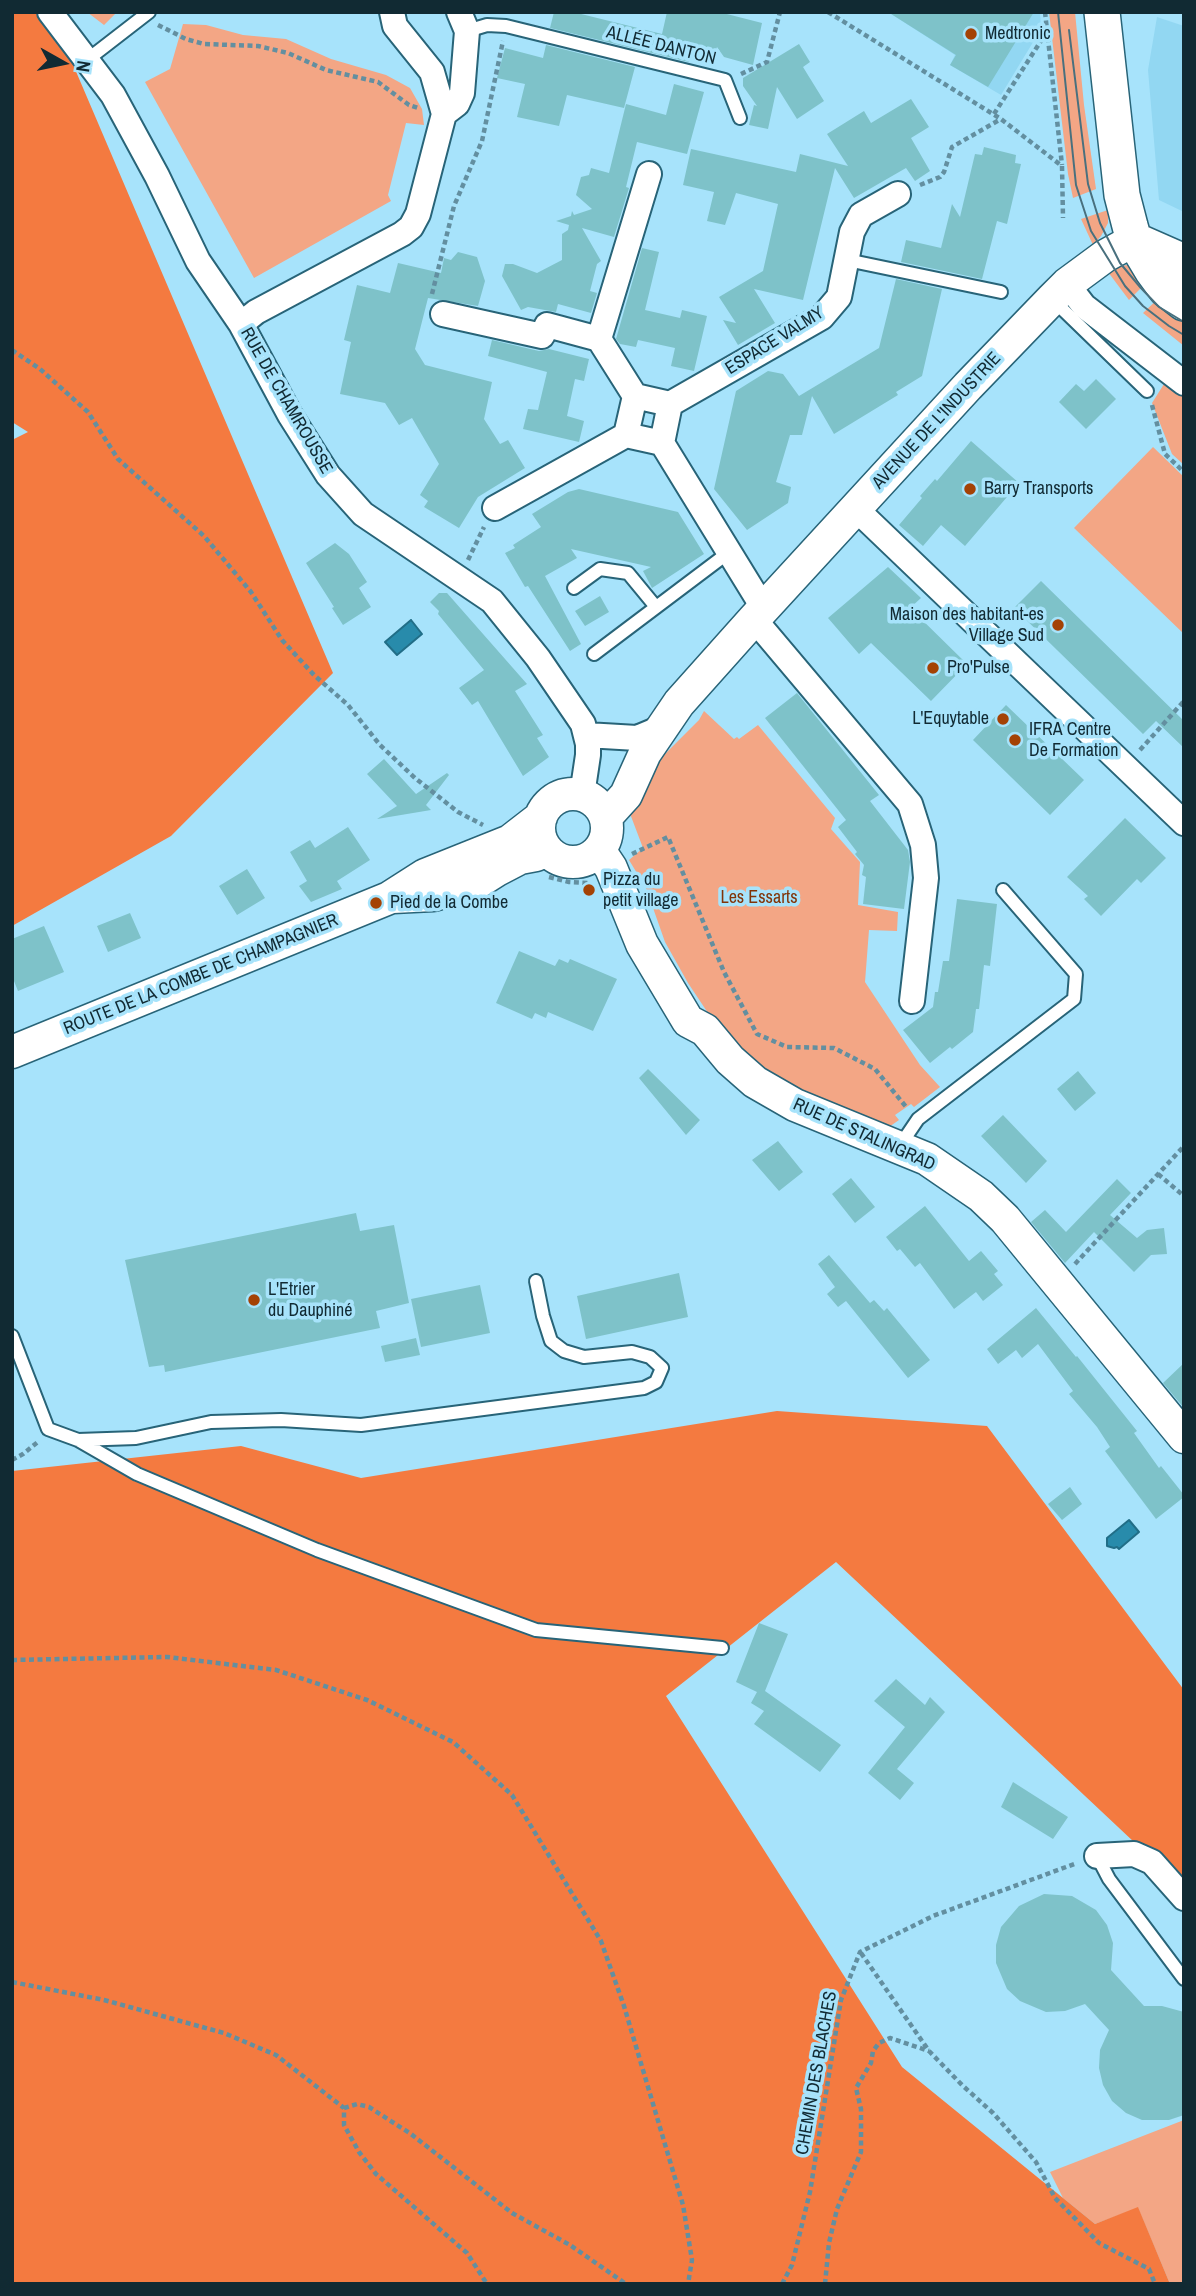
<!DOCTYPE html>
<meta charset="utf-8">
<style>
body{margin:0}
#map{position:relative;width:1196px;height:2296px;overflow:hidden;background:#a7e3fb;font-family:"Archivo Narrow",sans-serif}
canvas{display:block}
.frame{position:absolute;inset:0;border:14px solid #112a33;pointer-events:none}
.north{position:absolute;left:28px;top:28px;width:70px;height:70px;-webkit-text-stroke:5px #a7e3fb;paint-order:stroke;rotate:99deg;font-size:19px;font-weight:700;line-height:28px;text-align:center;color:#112a33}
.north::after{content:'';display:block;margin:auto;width:24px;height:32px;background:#112a33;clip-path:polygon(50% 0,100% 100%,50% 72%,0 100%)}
</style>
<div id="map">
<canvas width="1196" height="2296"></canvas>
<div class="frame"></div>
<div class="north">N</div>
</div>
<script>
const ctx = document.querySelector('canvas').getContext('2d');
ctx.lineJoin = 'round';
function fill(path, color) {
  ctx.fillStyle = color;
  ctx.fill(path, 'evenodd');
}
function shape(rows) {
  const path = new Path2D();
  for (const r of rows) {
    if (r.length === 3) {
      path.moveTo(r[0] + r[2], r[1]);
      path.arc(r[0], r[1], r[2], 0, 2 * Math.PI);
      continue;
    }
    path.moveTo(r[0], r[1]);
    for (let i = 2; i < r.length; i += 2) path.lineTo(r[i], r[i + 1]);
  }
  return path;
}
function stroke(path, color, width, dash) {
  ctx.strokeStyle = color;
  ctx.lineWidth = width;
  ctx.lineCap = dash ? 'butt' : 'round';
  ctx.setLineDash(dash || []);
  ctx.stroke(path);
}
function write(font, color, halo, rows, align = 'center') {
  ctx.font = font + ' "Archivo Narrow",sans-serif';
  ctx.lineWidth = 7;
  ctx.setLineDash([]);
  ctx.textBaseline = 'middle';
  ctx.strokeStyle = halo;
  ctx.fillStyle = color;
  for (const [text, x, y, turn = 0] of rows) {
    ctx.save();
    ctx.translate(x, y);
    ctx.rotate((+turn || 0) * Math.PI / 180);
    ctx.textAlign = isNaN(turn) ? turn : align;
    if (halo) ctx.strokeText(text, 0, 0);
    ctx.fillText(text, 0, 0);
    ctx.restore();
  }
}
fill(shape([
 [888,12,1040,12,1041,29,1001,95,950,65,955,55],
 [1157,17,1184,26,1184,212,1159,200,1148,70]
]), '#92d7f2');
fill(shape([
 [87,12,117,12,104,25],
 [1049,12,1075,12,1084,105,1096,189,1073,198,1068,174],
 [183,24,206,25,243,35,286,39,331,59,386,75,410,88,422,109,424,125,406,123,388,195,391,201,254,278,145,82,170,69],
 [1108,210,1108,223,1101,236,1093,245,1081,219],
 [1128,265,1136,267,1150,279,1129,300,1108,272,1119,266],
 [1162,295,1184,310,1184,346,1143,313],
 [1164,384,1184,395,1184,465,1172,454,1152,403],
 [1153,447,1184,477,1184,634,1074,528],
 [704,711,734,739,737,737,739,739,758,725,835,818,831,829,860,862,858,905,898,912,897,931,869,930,865,982,920,1065,940,1087,914,1107,911,1104,895,1115,899,1120,889,1127,810,1101,756,1070,712,1019,688,983,665,942,646,888,629,860,643,848,629,811,657,762,699,720],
 [1184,2120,1184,2284,1170,2284,1138,2208,1095,2224,1063,2198,1050,2172]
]), '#f3a685');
fill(shape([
 [12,12,42,12,54,20,333,673,171,836,12,926,12,440,28,432,12,422],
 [777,1411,987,1426,1184,1690,1184,1889,836,1562,666,1696,902,2067,1095,2224,1138,2207,1170,2284,12,2284,12,1471,241,1446,361,1478]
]), '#f47a40');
const water = shape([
 [411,620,422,634,397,655,385,642,411,620],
 [1129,1520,1139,1532,1119,1549,1117,1547,1114,1548,1107,1546,1107,1538,1129,1520]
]);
fill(water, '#288bab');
stroke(water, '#216e87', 2);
fill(shape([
 [554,12,573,12,662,34,667,12,719,12,762,23,753,65,724,57,717,47,714,55,692,49,689,62,550,28],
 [888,12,1034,12,988,87,950,65,956,55],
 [799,44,810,62,803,67,824,101,797,119,777,87,768,129,749,125,754,105,757,106,743,86,743,78],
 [546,45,635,67,624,108,567,95,559,126,517,117,525,84,497,78,505,48,543,58],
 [674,84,704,92,687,154,637,142,626,187,629,188,614,237,582,228,601,261,597,264,590,291,597,293,591,313,558,304,556,312,528,307,521,310,502,276,505,264,513,264,537,273,562,260,562,234,568,230,569,225,556,221,571,216,572,211,574,215,592,209,576,195,581,177,589,175,591,168,609,173,626,104,666,115],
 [911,99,929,127,911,138,930,171,915,181,906,168,854,198,835,168,803,300,754,289,775,323,738,345,723,320,736,323,719,297,763,271,778,204,736,193,725,225,707,221,714,192,683,185,691,149,796,172,800,154,848,166,827,134,864,111,871,123],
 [984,147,1016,155,1015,163,1021,164,1007,224,997,221,982,279,901,262,906,240,941,248,952,204,960,217,975,154,982,155],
 [642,248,659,252,645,310,680,318,682,310,707,316,694,371,671,366,675,348,638,340,636,347,620,344,616,339],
 [458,252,477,257,485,281,478,306,428,298,415,349,425,365,492,382,484,419,500,444,508,440,525,468,478,497,459,528,424,507,428,501,420,495,439,464,412,418,399,425,385,403,340,394,351,342,344,340,357,285,390,293,398,263,441,273,444,258,451,260],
 [896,279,942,289,922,376,896,392,898,395,834,434,812,396,802,435,790,435,776,482,791,487,788,503,747,530,714,489,736,391,768,371,783,374,799,396,879,348],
 [492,340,539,351,549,349,589,359,584,381,575,379,567,416,584,421,579,442,523,429,528,409,538,410,547,372,488,356],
 [1096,379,1116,399,1086,429,1059,402,1076,384,1084,391],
 [971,441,1019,483,965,546,941,525,923,546,899,525,922,498,920,496,935,479,937,481],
 [579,489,678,512,704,554,652,588,643,571,651,567,571,549,577,558,545,576,581,644,570,651,528,586,525,587,505,553,515,548,513,545,541,527,532,514,568,492],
 [335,543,349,554,367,582,359,588,371,607,343,625,332,608,334,607,306,563],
 [888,567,921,598,910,608,967,664,931,701,871,643,859,654,828,618],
 [1041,581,1184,721,1184,748,1156,721,1143,734,1014,608],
 [439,593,447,593,527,684,515,691,543,735,537,738,549,757,523,776,478,701,472,705,459,688,484,670,438,614,439,611,430,602],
 [600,596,609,612,585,626,575,611],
 [797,693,879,795,870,801,908,850,910,862,904,909,863,904,866,877,862,875,864,865,855,854,857,852,838,827,846,820,765,718],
 [1006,705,1084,780,1050,815,973,740],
 [384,759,416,794,447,773,449,775,426,805,431,810,377,819,397,806,367,774],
 [1125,818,1166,858,1141,883,1137,879,1101,916,1084,899,1088,896,1067,877],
 [348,827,370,860,337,881,342,889,311,902,299,886,307,881,290,852,310,840,315,848],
 [247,869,265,898,237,915,219,886],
 [957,899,997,904,990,966,984,965,979,1009,976,1009,973,1032,952,1049,950,1047,930,1063,903,1030,933,1007,935,992,938,992,943,961,949,961],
 [130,913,141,938,108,952,97,926],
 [44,926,64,972,18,991,12,976,12,939],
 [519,951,555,966,559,959,568,963,570,959,617,979,593,1031,548,1012,546,1018,535,1013,532,1019,496,1003],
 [648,1069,700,1120,686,1135,639,1078],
 [1078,1071,1096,1093,1075,1111,1057,1089],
 [1003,1115,1047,1161,1026,1183,981,1136],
 [778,1141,803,1172,779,1191,752,1160],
 [851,1178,875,1207,855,1223,832,1194],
 [1117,1179,1131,1193,1110,1215,1137,1238,1147,1230,1164,1228,1167,1254,1151,1255,1134,1272,1094,1232,1065,1263,1031,1222,1045,1210,1066,1232],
 [925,1206,969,1261,981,1251,998,1271,994,1274,1003,1285,983,1301,976,1292,954,1309,920,1263,915,1267,900,1249,897,1251,886,1237],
 [356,1213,360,1231,394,1225,409,1303,376,1311,380,1328,165,1372,164,1365,149,1367,125,1260],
 [829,1255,870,1303,874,1300,884,1311,887,1308,930,1360,908,1378,846,1301,838,1307,827,1294,835,1287,818,1264],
 [679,1273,688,1317,586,1339,577,1296],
 [480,1285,490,1333,421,1347,411,1299],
 [1036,1308,1076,1357,1077,1356,1137,1431,1134,1433,1159,1468,1161,1466,1184,1495,1184,1497,1156,1519,1105,1451,1110,1447,1097,1427,1069,1394,1073,1391,1038,1344,1022,1358,1016,1350,998,1364,987,1349],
 [416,1338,420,1355,385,1362,381,1346],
 [1184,1363,1184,1408,1163,1383],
 [1070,1487,1082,1504,1062,1520,1048,1504],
 [759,1623,788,1634,765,1691,841,1745,820,1772,754,1724,764,1711,751,1703,757,1692,736,1682],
 [896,1679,925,1705,930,1697,945,1712,897,1769,914,1783,900,1800,868,1773,905,1727,874,1701],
 [1013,1782,1068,1817,1053,1839,1001,1807],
 [1044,1894,1072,1896,1096,1910,1107,1925,1113,1943,1111,1970,1144,2006,1162,2006,1184,2012,1184,2115,1169,2120,1142,2120,1126,2113,1112,2101,1103,2085,1099,2068,1100,2050,1109,2030,1085,2004,1065,2011,1046,2012,1020,2001,1007,1989,996,1963,996,1945,1001,1927,1019,1906]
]), '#7ec2c9');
const service = shape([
 [467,31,487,25,506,26,725,80,740,118],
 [87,60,149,12],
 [847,260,1001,292],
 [1052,299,1147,391],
 [574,588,600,569,628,573,656,607],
 [594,654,728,553],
 [899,1147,918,1119,1074,999,1076,974,1003,890],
 [12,1336,48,1429,78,1440,137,1474,317,1550,536,1630,722,1648],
 [78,1440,136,1438,211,1422,281,1420,361,1425,644,1388,656,1382,662,1368,650,1357,632,1352,584,1357,564,1351,551,1341,543,1316,536,1281],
 [1097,1856,1109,1879,1184,1979]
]);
const minor = shape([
 [50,12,113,95,157,176,198,261,241,324,290,415,328,475,363,514,492,601,538,658,583,724,588,744,588,755,582,795],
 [392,12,395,26,432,72,444,114,457,104,462,93,467,31,459,12],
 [1067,284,1084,306,1184,383],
 [443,314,542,336,547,325,599,339,649,174],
 [241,324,256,312,402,234,411,227,418,214,444,114],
 [599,339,635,396],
 [670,404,662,443,626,435,635,396,670,404,822,317,839,297,852,232,861,215,898,194],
 [662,443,764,609],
 [495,508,626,435],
 [855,508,1184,823],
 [754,619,910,804,923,845,926,878,912,1001],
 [586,735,637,738,661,728],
 [1097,1856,1134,1854,1152,1862,1184,1898]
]);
const tertiary = shape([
 [573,828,34],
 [606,817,626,795,645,753,679,703,754,619,968,386,1052,299,1067,284,1105,256,1134,240],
 [599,850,611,868,642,944,688,1021,705,1030,730,1060,755,1082,795,1105,927,1159,981,1196,1005,1219,1184,1437],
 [393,897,433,895,475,884,497,870,520,858,536,855],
 [12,1052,389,898,425,875,510,841,541,817]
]);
const secondary = shape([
 [1102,12,1122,195,1130,226,1134,240,1152,270,1166,289,1184,303],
 [1134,240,1184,262]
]);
stroke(service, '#286478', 16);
stroke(minor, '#286478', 28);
stroke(tertiary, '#286478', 35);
stroke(secondary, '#286478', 38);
stroke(shape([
 [828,12,1001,119,1062,166,1063,218],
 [1045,12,1062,165],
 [158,25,186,39,204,44,258,46,288,53,326,70,378,82,409,105,418,108],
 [741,74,767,62,780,12],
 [994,114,1046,33],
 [920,185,940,177,944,172,952,147,1001,119],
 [432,294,454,206,482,141,503,41],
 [12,350,40,369,88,412,118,459,204,536,251,592,282,640,314,675,348,705,380,745,415,778,458,812,483,825],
 [1152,405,1165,454,1184,472],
 [468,560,484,527],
 [1140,750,1184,701],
 [632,854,668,837,724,972,757,1034,787,1047,834,1048,875,1069,907,1108],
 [549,877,569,882,588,883],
 [1158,1174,1184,1196],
 [1075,1264,1184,1146],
 [12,1460,23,1454,39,1441],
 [12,1660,167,1657,276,1670,367,1700,453,1742,512,1795,601,1941,624,2006,683,2205,692,2260,688,2284],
 [861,1953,929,2051,962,2085,993,2113,1036,2162,1055,2198,1099,2243,1149,2269,1155,2284],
 [12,1982,104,2000,224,2033,276,2055,344,2108,344,2125,359,2152,376,2174,467,2253,487,2284],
 [344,2108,357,2104,369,2107,411,2134,512,2213,570,2245,626,2284],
 [782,2284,792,2265,810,2192,841,2000,860,1952,933,1916,1077,1863],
 [825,2284,829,2243,837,2209,861,2152,861,2109,856,2088,871,2063,873,2051,879,2043,890,2038,929,2051]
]), '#638fa0', 4.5, [5, 3.5]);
stroke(service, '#fff', 12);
stroke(minor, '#fff', 24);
stroke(tertiary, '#fff', 32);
stroke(secondary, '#fff', 35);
stroke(shape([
 [1058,12,1076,185,1091,231,1125,286,1143,306,1169,326,1184,335],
 [1069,30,1088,184,1100,223,1120,263,1140,287,1159,307,1184,322]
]), '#49707e', 2);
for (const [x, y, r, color] of [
 [971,34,7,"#a44205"],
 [970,489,7,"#a44205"],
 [1058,625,7,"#a44205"],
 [933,668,7,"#a44205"],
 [1003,719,7,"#a44205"],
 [1015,740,7,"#a44205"],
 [589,890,7,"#a44205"],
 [376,903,7,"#a44205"],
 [254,1300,7,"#a44205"]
]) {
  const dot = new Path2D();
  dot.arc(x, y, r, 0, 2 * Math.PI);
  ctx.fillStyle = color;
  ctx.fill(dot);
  stroke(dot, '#a7e3fb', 2.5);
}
write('18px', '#112a33', '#a7e3fb', [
 ["Medtronic",985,34],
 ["Barry Transports",984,489],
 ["Maison des habitant-es",1044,615,"right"],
 ["Village Sud",1044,636,"right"],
 ["Pro'Pulse",947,668],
 ["L'Equytable",989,719,"right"],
 ["IFRA Centre",1029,730],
 ["De Formation",1029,751],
 ["Pizza du",603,880],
 ["petit village",603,901],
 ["Pied de la Combe",390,903],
 ["L'Etrier",268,1290],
 ["du Dauphiné",268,1311]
], 'left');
write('18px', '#112a33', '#a7e3fb', [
 ["ALLÉE DANTON",661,46,14],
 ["ESPACE VALMY",775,341,-32],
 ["RUE DE CHAMROUSSE",286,401,60],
 ["AVENUE DE L'INDUSTRIE",937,421,-47],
 ["ROUTE DE LA COMBE DE CHAMPAGNIER",201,975,-22],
 ["RUE DE STALINGRAD",864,1135,24],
 ["CHEMIN DES BLACHES",817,2073,-80]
]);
write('18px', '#813408', '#a7e3fb', [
 ["Les Essarts",759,898]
]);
</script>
